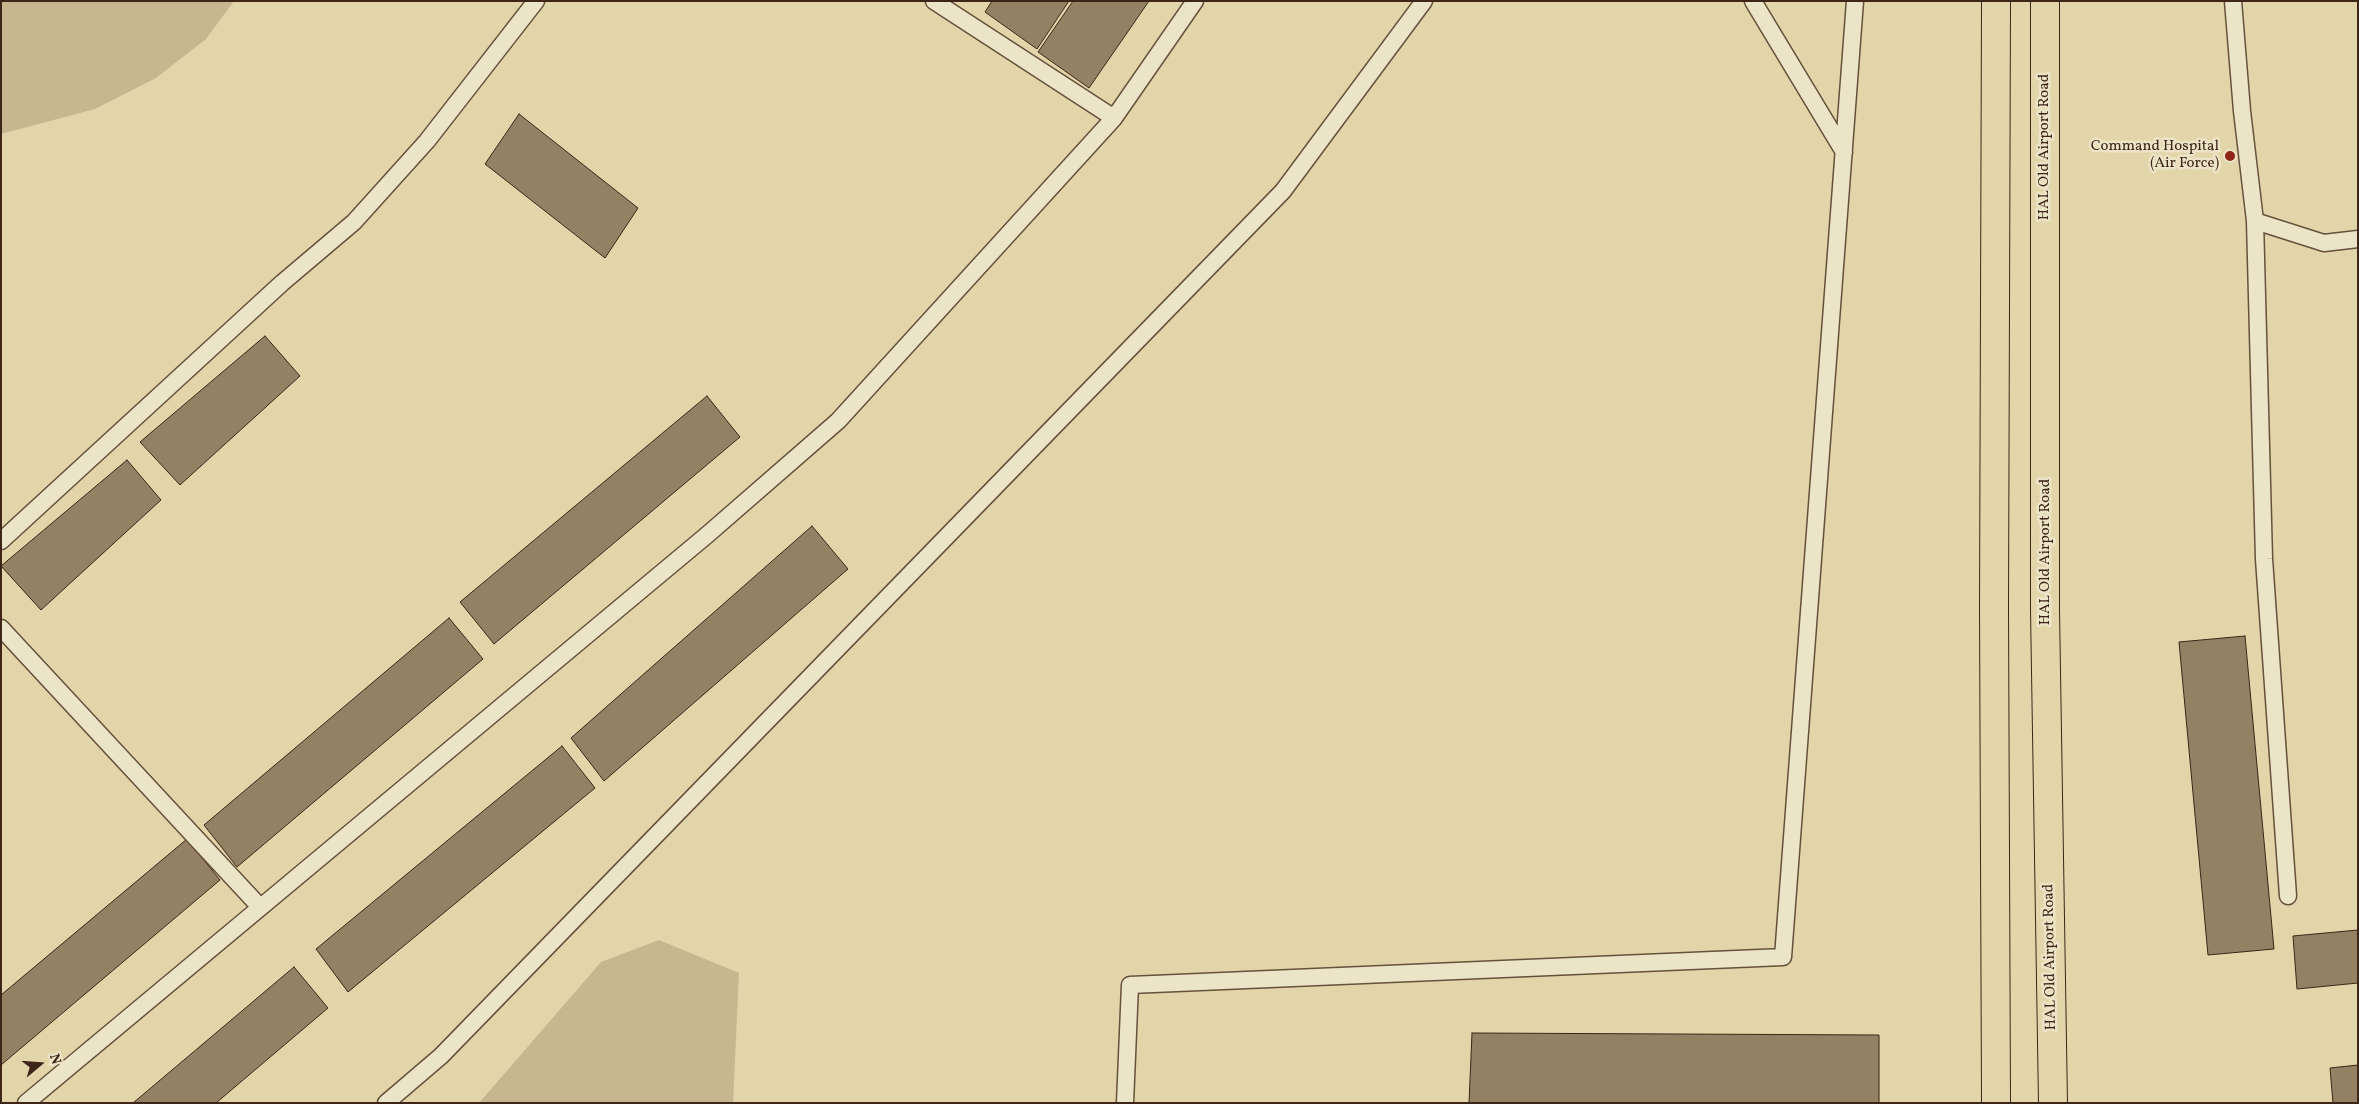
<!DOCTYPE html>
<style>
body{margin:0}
#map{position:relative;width:2359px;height:1104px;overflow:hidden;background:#e2d5a9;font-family:Vollkorn,serif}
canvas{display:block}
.frame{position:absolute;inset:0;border:2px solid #3d2517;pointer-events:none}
.north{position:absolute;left:15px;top:1039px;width:50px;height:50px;-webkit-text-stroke:4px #ece4c7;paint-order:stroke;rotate:72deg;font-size:14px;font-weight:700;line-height:20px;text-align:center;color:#3d2517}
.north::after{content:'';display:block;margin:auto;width:18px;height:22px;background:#3d2517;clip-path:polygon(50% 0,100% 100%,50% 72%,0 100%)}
</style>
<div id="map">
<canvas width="2359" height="1104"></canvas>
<div class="frame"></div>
<div class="north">N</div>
</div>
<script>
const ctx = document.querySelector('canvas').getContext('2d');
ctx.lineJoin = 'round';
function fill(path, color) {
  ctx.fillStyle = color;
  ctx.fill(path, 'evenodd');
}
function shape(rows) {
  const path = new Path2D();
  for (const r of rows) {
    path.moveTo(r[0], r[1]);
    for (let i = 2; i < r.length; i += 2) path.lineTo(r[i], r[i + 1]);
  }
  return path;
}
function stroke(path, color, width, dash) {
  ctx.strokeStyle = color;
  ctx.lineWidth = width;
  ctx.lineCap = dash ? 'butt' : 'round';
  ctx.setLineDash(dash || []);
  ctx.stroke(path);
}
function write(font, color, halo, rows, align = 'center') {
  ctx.font = font + ' Vollkorn,serif';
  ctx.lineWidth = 5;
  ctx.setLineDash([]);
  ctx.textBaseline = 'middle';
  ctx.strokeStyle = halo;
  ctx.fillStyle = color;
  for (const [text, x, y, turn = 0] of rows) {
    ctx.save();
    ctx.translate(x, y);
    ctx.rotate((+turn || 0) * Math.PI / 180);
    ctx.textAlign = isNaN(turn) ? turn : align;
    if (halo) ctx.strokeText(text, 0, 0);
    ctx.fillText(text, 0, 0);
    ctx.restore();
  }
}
fill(shape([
 [1,1,234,1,206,39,156,78,95,109,1,134],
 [659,940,739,973,733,1103,479,1103,601,962]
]), '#c6b790');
const building = shape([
 [992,1,1069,1,1037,49,985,12,992,1],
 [1073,1,1149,1,1089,88,1038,52,1073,1],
 [519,114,638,208,605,258,485,164,519,114],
 [265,336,300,376,180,485,140,442,265,336],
 [707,396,740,437,494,644,460,602,707,396],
 [127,460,161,500,41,610,1,566,127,460],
 [812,526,848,569,604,781,571,738,812,526],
 [449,618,483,659,237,867,204,825,449,618],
 [2245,636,2274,949,2208,955,2179,642,2245,636],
 [562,746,595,788,348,992,316,949,562,746],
 [187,839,220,880,1,1065,1,995,187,839],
 [2358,930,2358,983,2297,989,2293,936,2358,930],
 [294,967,328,1008,216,1103,133,1103,294,967],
 [1472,1033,1879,1035,1879,1103,1469,1103,1472,1033],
 [2358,1065,2358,1103,2333,1103,2330,1068,2358,1065]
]);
fill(building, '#938163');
stroke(building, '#3d2517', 1);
const lane = shape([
 [934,1,1114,118],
 [1753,1,1844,152],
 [2233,1,2242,111,2255,221,2324,243,2358,239],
 [2255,221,2264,559,2288,896],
 [1,541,282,283,354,222,427,141,536,1],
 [1,628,260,907],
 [26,1103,707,535,838,421,1114,118,1195,1],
 [386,1103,441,1056,1283,191,1424,1],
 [1125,1103,1130,985,1783,957,1855,1]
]);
const primary = shape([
 [1996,1,1994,607,1996,1103],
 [2045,1,2045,610,2053,1103]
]);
stroke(lane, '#66513c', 19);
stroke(primary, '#3d2517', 30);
stroke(lane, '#ece4c7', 16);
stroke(primary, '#e2d5a9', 28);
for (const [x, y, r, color] of [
 [2230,156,6,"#8f2418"]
]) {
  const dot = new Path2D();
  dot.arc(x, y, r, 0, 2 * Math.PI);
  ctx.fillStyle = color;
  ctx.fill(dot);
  stroke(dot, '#ece4c7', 2);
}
write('15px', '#3d2517', '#ece4c7', [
 ["HAL Old Airport Road",2045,147,-90],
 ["HAL Old Airport Road",2046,552,-90],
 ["HAL Old Airport Road",2051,957,-91]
]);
write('15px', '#3d2517', '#ece4c7', [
 ["Command Hospital",2219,147],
 ["(Air Force)",2219,164]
], 'right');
</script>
